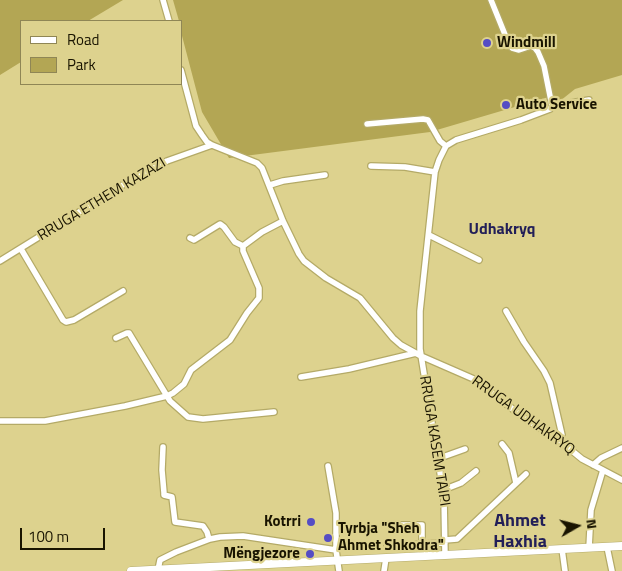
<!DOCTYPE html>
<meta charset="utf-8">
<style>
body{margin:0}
#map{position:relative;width:622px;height:571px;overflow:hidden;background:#ddd28e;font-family:"Titillium Web",sans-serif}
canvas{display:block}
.legend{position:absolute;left:20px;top:20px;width:162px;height:65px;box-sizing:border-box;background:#ddd28e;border:1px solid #8f8655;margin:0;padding:6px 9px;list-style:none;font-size:15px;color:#191400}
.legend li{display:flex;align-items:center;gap:10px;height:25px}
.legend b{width:25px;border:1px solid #8f8655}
.north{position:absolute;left:552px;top:501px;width:50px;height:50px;-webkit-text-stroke:4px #ddd28e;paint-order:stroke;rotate:82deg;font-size:14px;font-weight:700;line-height:20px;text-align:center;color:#191400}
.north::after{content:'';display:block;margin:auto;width:18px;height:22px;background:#191400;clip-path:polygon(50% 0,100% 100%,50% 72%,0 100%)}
.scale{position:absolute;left:20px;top:528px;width:85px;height:22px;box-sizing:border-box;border:2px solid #191400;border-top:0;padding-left:6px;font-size:15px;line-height:18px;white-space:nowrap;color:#191400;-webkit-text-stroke:4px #ddd28e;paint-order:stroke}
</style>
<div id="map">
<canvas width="622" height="571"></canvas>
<ul class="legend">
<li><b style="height:6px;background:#fff"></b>Road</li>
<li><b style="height:14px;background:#b3a654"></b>Park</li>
</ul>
<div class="north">N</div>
<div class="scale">100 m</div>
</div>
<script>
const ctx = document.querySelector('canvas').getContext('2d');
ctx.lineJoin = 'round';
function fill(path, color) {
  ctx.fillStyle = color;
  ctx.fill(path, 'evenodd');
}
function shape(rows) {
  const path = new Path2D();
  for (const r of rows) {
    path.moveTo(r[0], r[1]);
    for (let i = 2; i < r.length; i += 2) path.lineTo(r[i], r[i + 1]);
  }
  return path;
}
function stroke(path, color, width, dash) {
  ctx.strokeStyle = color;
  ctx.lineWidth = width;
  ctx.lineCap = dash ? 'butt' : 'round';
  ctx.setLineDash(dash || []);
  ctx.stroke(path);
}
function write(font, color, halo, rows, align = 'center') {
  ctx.font = font + ' "Titillium Web",sans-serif';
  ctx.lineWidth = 4.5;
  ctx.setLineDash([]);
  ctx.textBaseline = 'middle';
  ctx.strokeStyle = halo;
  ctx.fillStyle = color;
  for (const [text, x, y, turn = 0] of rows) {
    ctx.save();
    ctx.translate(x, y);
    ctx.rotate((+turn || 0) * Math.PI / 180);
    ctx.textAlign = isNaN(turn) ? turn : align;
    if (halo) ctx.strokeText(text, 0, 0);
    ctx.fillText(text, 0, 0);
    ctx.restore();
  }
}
fill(shape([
 [0,0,123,0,88,21,21,21,21,62,0,75],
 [173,0,622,0,622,75,575,89,555,105,552,96,430,132,229,158,202,112,181,32,181,21,179,21]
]), '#b3a654');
const minor = shape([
 [163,0,169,21],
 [491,0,506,37,512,48,519,50,531,46,535,48,538,52,544,66,552,106],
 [181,70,196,126,202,135,207,142,212,145,257,163,262,168,283,221,299,254,304,261,326,278,360,298,393,338,401,345,421,356,476,380,524,418,560,441,582,459,622,480],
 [367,124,423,119,428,120,440,141,446,146],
 [371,166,405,167,435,172],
 [270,185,283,181,325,175],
 [429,235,479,260],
 [190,238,194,240,220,224,224,227,235,242,243,246],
 [21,249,63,320,66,322,74,320,123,291],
 [0,261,126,183,167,161,212,145],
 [506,311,524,342,544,371,550,383,562,435,560,441],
 [116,338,127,333,129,333,170,401,188,417,203,419,274,412],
 [301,377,349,369,416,353],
 [0,421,45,421,125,406,167,396,173,393,184,384,191,370,230,340,247,313,259,298,259,288,243,251,243,246,262,232,283,221],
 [502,444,509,453,516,483],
 [163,447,162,470,164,493,164,495,172,497,175,522,203,526,207,532,209,539],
 [437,459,465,449],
 [593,465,601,458,622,448],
 [328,466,336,513,336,550,339,571],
 [443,490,461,483,476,471],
 [402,525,422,525,422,545],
 [445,540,457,539,526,474],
 [387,546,445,543],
 [607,547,612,571],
 [589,548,591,510,603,470],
 [562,549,565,571],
 [445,555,444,497,420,349,420,311,435,172,439,160,446,146,456,140,521,120,550,109,552,106,589,100],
 [158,570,160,560,176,552,210,539,220,537,243,536,336,550],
 [384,571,386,558]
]);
const major = shape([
 [131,571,622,546]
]);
stroke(minor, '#b4aa67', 8);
stroke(major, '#b4aa67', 9);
stroke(minor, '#fff', 5.5);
stroke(major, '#fff', 8);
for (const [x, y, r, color] of [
 [487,43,5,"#554dc4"],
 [506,105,5,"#554dc4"],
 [311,522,5,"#554dc4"],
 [328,538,5,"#554dc4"],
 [310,554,5,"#554dc4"]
]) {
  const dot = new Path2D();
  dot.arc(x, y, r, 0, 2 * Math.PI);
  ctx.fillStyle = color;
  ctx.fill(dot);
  stroke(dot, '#ddd28e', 2);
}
write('bold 15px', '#191400', '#ddd28e', [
 ["Windmill",497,43],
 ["Auto Service",516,105],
 ["Kotrri",301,522,"right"],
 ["Tyrbja \"Sheh",338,529],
 ["Ahmet Shkodra\"",338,546],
 ["Mëngjezore",300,554,"right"]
], 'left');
write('15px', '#191400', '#ddd28e', [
 ["RRUGA ETHEM KAZAZI",102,200,-31],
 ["RRUGA UDHAKRYQ",523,416,36],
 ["RRUGA KASEM TAIPI",434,441,81]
]);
write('bold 16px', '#221f58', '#ddd28e', [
 ["Udhakryq",502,230]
]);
write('bold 18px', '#221f58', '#ddd28e', [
 ["Ahmet",520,522],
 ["Haxhia",520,543]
]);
</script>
